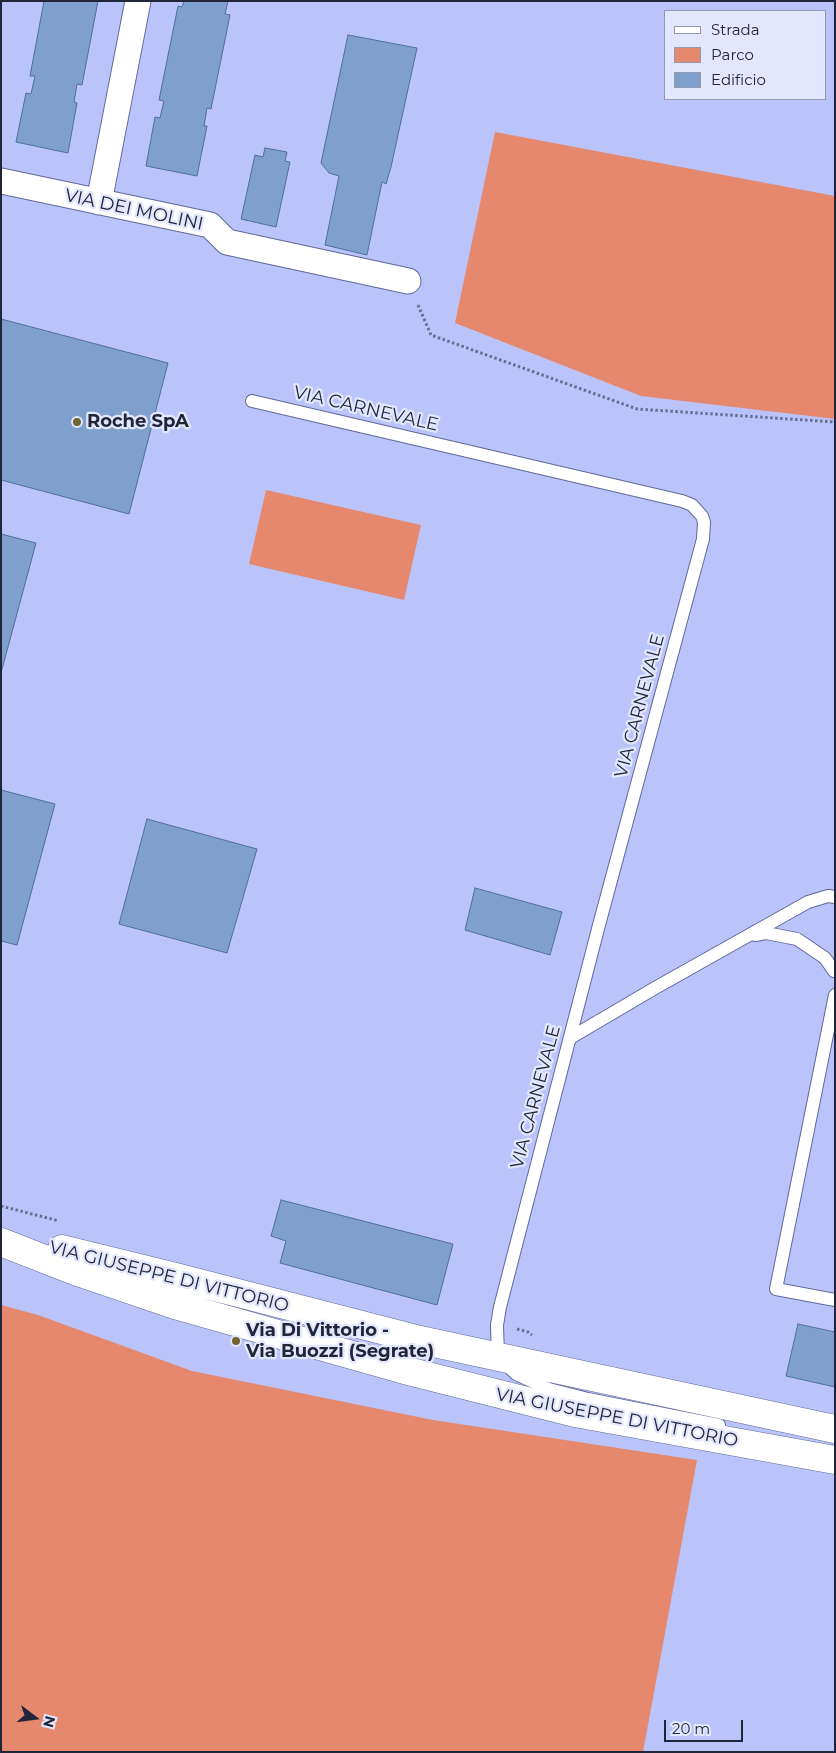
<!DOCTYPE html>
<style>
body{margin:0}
#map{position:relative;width:836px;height:1753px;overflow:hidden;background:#bac4fa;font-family:Montserrat,sans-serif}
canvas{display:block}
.frame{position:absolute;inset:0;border:2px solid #212539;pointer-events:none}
.legend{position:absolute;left:664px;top:10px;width:162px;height:90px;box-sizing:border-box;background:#e2e7fd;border:1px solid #9599af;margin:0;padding:6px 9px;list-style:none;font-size:15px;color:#212539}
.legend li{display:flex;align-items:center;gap:10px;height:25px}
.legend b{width:25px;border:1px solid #9599af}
.north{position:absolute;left:10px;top:1693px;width:50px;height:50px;-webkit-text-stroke:4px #e2e7fd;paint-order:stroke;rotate:105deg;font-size:14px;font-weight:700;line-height:20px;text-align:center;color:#212539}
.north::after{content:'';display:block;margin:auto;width:18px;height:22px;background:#212539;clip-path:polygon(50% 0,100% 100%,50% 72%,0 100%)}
.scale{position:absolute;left:664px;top:1720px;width:79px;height:22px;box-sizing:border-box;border:2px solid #212539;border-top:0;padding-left:6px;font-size:15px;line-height:18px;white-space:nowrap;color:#212539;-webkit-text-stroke:4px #e2e7fd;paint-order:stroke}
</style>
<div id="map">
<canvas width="836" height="1753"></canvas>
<div class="frame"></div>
<ul class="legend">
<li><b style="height:6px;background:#fff"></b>Strada</li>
<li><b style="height:14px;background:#e6886d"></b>Parco</li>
<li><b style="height:14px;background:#7f9fcd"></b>Edificio</li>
</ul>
<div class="north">N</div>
<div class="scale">20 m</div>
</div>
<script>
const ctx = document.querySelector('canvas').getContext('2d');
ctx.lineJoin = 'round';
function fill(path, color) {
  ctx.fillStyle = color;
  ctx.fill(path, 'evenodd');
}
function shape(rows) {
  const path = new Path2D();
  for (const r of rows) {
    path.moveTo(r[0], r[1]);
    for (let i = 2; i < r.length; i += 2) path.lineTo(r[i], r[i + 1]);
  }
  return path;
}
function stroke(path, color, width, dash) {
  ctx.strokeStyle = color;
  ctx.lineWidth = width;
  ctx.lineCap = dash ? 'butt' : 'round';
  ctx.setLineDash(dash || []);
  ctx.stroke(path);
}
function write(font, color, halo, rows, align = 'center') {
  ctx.font = font + ' Montserrat,sans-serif';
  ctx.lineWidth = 4.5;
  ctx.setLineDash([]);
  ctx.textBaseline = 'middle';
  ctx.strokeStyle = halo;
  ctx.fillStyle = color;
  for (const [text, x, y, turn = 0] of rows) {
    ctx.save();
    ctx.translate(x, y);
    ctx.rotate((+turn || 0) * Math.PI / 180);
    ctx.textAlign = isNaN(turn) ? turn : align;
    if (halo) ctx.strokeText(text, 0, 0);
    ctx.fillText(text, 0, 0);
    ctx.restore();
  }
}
fill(shape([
 [495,132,835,196,835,419,641,396,455,323],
 [266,490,421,525,404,600,249,564],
 [1,1305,38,1315,192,1371,433,1420,697,1460,643,1752,1,1752]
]), '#e6886d');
const building = shape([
 [44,1,98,1,82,85,77,84,74,102,77,103,68,153,16,142,26,93,31,94,35,76,30,76,44,1],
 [184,1,228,1,225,14,230,15,211,109,207,108,204,126,207,126,197,176,146,166,155,117,160,118,164,101,159,100,178,6,182,7,184,1],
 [348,35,417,48,391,167,386,184,382,182,367,255,325,245,339,176,329,173,321,163,348,35],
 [265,148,287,152,285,161,290,162,276,227,241,219,255,155,263,157,265,148],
 [1,319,168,363,129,514,1,480,1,319],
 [1,534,36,543,1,673,1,534],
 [1,790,55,804,17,945,1,941,1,790],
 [147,819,257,849,227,953,119,924,147,819],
 [475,888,562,912,550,955,465,930,475,888],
 [281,1200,453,1244,437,1305,280,1263,286,1241,271,1236,281,1200],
 [798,1324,835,1332,835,1387,786,1376,798,1324]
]);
fill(building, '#7f9fcd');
stroke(building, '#506f9a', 1);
const service = shape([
 [252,401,682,501,692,505,702,516,704,522,703,539,599,925,500,1307,497,1325,498,1357,516,1374,549,1389,588,1399,719,1425],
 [755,935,766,933,797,939,825,958,834,971],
 [835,995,776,1289,835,1300],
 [570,1038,655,988,808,902,828,896,835,897]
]);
const minor = shape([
 [1,181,210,225,227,242,408,281],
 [99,202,138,1]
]);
const secondary = shape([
 [1,1242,75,1271,175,1305,412,1372,575,1413,835,1460],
 [62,1249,176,1277,420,1340,835,1429]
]);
stroke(service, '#616899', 14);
stroke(minor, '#616899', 27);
stroke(secondary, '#616899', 29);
stroke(shape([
 [418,305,431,335,637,409,835,422],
 [1,1206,59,1221],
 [517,1329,528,1332,532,1335]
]), '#686f93', 3, [2.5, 2.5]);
stroke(service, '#fff', 12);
stroke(minor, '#fff', 25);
stroke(secondary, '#fff', 28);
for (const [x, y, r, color] of [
 [77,422,5,"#716532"],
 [236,1341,5,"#716532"]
]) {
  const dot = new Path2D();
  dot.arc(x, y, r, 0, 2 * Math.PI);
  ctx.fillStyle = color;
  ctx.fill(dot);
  stroke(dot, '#e2e7fd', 2);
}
write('18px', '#212539', '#e2e7fd', [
 ["VIA DEI MOLINI",134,210,12],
 ["VIA CARNEVALE",366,409,13],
 ["VIA CARNEVALE",640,706,-75],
 ["VIA CARNEVALE",536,1097,-75],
 ["VIA GIUSEPPE DI VITTORIO",169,1277,14],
 ["VIA GIUSEPPE DI VITTORIO",617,1418,11]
]);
write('bold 18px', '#212539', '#e2e7fd', [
 ["Roche SpA",87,422],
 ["Via Di Vittorio -",246,1331],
 ["Via Buozzi (Segrate)",246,1352]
], 'left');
</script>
